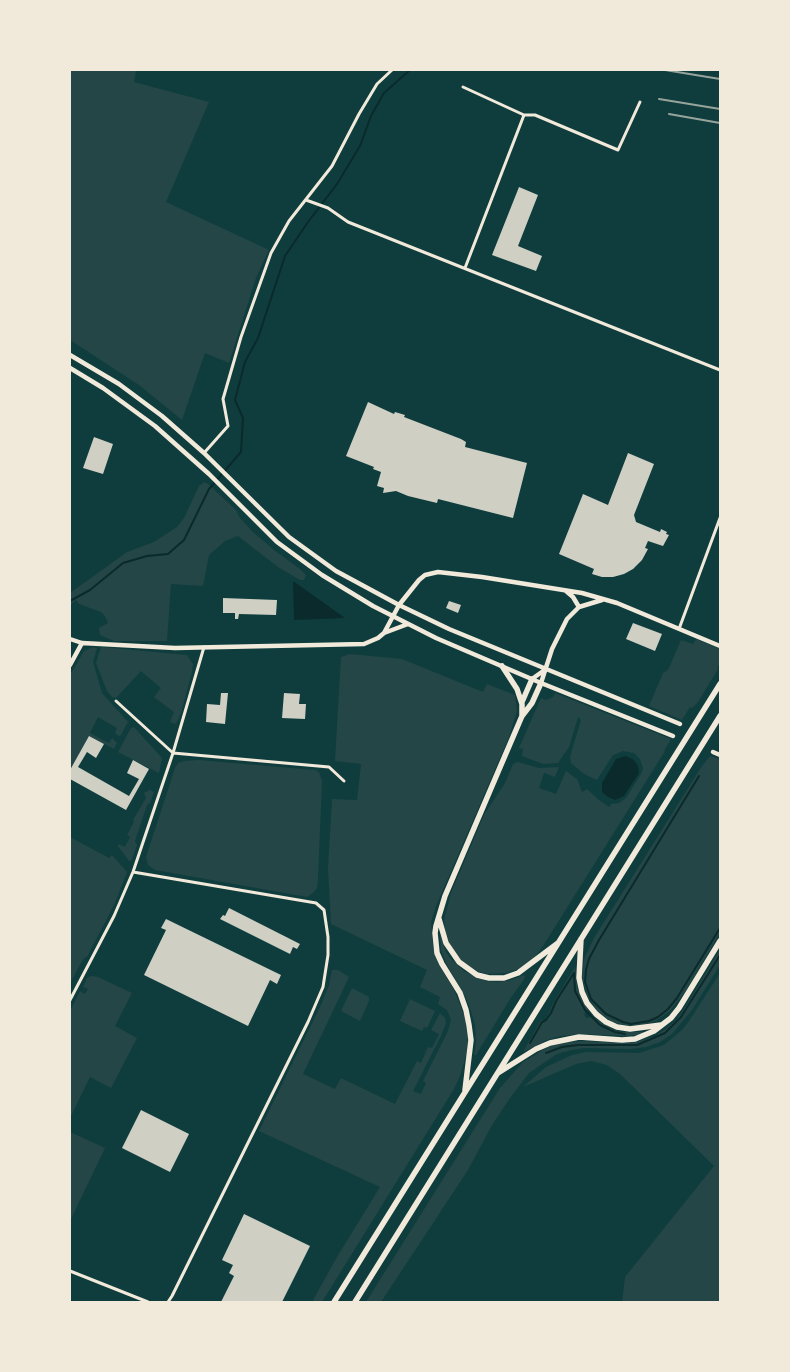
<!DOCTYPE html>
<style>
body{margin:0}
#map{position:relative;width:790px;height:1372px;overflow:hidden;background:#0f3d3e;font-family:Arial,sans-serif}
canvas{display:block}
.frame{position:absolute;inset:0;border:71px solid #f1e9da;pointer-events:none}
</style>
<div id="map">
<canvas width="790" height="1372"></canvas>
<div class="frame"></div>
</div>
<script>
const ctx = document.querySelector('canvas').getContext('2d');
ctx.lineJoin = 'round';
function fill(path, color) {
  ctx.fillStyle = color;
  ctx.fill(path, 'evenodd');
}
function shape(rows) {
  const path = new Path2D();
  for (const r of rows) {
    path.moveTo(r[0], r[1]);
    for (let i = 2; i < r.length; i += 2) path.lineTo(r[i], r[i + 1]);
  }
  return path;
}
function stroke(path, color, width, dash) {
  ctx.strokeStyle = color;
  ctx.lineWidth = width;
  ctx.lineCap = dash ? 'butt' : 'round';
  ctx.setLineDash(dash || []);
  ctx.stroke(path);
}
fill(shape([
 [70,70,136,70,134,82,209,102,166,202,269,250,256,278,229,363,205,353,182,420,139,385,70,340],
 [204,482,208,484,236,510,240,518,253,532,274,550,300,569,306,575,304,580,300,580,278,567,238,536,225,541,209,555,203,586,171,584,167,641,114,641,100,635,99,628,108,623,105,616,101,612,79,604,76,600,70,605,70,593,127,552,154,542,177,527,184,518,199,486],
 [696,639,720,649,720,663,717,668,718,669,698,702,692,708,690,707,682,720,649,706,663,673,668,670,681,640,693,644],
 [93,647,97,648,93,662,102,693,128,722,121,735,119,736,115,733,117,728,98,717,90,733,109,743,112,738,117,743,114,749,89,736,70,770,70,675,84,651],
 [101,647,187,655,193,664,192,672,181,713,176,724,170,722,174,712,154,697,161,688,141,671,116,698,112,697,107,691,96,663],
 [350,654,402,659,483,692,487,684,515,695,517,711,509,737,436,906,431,922,433,947,439,965,454,990,465,1017,468,1040,467,1052,460,1076,454,1089,322,1302,312,1302,337,1257,380,1187,259,1131,321,1005,329,985,332,970,338,970,349,977,303,1074,335,1089,341,1078,395,1104,417,1061,421,1063,428,1047,432,1048,439,1034,431,1030,440,1013,445,1018,446,1023,441,1036,413,1091,421,1094,426,1083,423,1081,448,1031,451,1020,447,1010,438,1004,440,997,420,987,427,970,331,924,328,868,332,799,357,800,361,764,335,761,341,657],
 [555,693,671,739,664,751,665,751,543,946,534,958,518,969,506,973,487,974,477,971,461,961,450,946,446,937,444,920,451,893,484,815,505,783,513,764,518,762,539,768,559,767,555,777,544,773,539,788,556,794,566,771,577,779,582,792,587,789,599,800,609,807,611,804,619,803,626,798,641,774,643,768,640,759,634,753,623,751,613,755,597,780,584,774,571,763,570,757,581,720,578,717,569,747,558,763,543,764,522,756,523,749,519,748,541,698,546,700,553,697],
 [134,727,162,758,159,773,118,752,131,728],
 [710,756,720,759,720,933,685,992,670,1011,656,1021,639,1026,629,1026,612,1022,598,1012,587,995,582,977,584,959,594,938,702,766],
 [198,760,315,770,319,772,322,781,318,879,317,888,313,893,307,897,155,870,148,865,146,857,175,768,178,763,184,761],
 [150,790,154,792,150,803,147,805,135,841,137,845,132,860,129,861,118,846,118,844,125,847,130,837,127,835,134,822,133,820,146,798,144,793],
 [70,837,109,858,112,855,127,872,115,903,87,957,84,958,70,983],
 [440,934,446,952,451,959,464,971,474,976,486,981,498,982,511,980,524,975,525,978,510,999,476,1055,474,1055,476,1042,475,1025,470,1008,465,996,446,963,441,950],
 [720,949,720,965,692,1010,672,1034,660,1042,646,1047,630,1049,584,1048,571,1050,557,1054,529,1073,510,1098,492,1125,468,1170,381,1302,366,1302,500,1088,523,1062,548,1047,566,1042,583,1041,627,1043,636,1042,655,1036,667,1028,676,1020,686,1006],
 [575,967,576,980,580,996,588,1010,584,1014,586,1018,594,1017,604,1025,621,1032,645,1032,641,1035,625,1036,580,1034,560,1036,547,1040,523,1052,541,1020,545,1020,549,1013,553,1003],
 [720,973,720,1302,622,1302,625,1277,714,1166,620,1074,607,1065,591,1061,576,1064,523,1087,546,1067,572,1055,586,1052,639,1053,664,1045,682,1030,689,1021],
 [91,976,98,977,132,993,115,1026,137,1038,111,1088,90,1077,70,1118,70,1011,80,991,85,994,88,989,83,987,87,978],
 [352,988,369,997,369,1001,360,1021,341,1011],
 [410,999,435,1011,427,1028,424,1027,422,1031,400,1021],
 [70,1132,105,1148,70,1221]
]), '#244646');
fill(shape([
 [293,581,345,618,294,620],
 [626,756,634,760,638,766,639,773,624,796,615,800,608,797,602,792,602,783,616,759]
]), '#0a2a2b');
stroke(shape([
 [70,601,90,590,123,563,147,556,168,554,184,540,209,489,241,452,243,418,235,400,245,362,258,338,285,256,308,222,337,184,360,146,371,116,384,93,410,70],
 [699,776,599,940,589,959,586,970,585,982,591,999,606,1014,623,1022,631,1024,649,1021,658,1017,668,1009,677,998,720,928],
 [574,973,575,991,585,1010,600,1025,615,1032,625,1034],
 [530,1043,542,1022,546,1020,551,1013,556,1001,574,973],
 [546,1053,562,1047,578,1045,637,1045,665,1033,681,1017,720,955]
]), '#0a2a2b', 2);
fill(shape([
 [519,187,538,195,518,246,542,256,536,271,492,255],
 [368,402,394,414,395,412,405,415,404,417,461,439,466,442,465,447,527,463,513,518,438,499,437,503,408,496,396,491,383,493,384,488,377,486,381,472,373,469,374,467,346,456],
 [94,437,113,444,103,474,83,468],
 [628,453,654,464,634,515,636,522,660,532,661,529,667,532,666,534,669,535,663,546,648,541,645,548,648,549,642,560,633,569,624,574,613,577,602,577,592,574,594,569,559,554,583,494,608,505],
 [223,598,277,600,276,615,239,614,238,619,235,619,235,613,223,613],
 [449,601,461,605,458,613,446,608],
 [633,623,662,634,655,651,626,639],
 [221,693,228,693,225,724,206,722,207,704,220,705],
 [284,693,300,694,299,704,306,704,305,719,282,718],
 [89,736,104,744,96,758,87,752,78,767,129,796,139,779,127,773,133,760,149,769,126,810,70,779,70,770],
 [229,908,300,944,297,949,293,947,290,954,220,919,223,915,225,916],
 [166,919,281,975,277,984,270,980,248,1026,144,975,166,930,161,928],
 [141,1110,189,1134,170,1172,122,1148],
 [244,1214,310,1246,282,1302,221,1302,234,1276,229,1273,233,1265,222,1260]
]), '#cfcfc3');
stroke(shape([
 [463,87,524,115,465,268],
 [524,115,535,115,618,150,640,102],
 [306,200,328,208,348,222,720,370],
 [204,453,228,426,223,399,241,337,271,253,289,221,332,166,359,114,377,84,392,70],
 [679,629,720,518],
 [116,701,173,753,329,767,344,781],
 [133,872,316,903,324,910,328,937,328,955,323,987,308,1022,172,1296,168,1302],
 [70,1000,114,916,133,872,173,753,204,647],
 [70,1271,148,1302]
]), '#f1e9da', 3);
stroke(shape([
 [70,639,82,643]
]), '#f1e9da', 4);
stroke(shape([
 [70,355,119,384,162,416,204,453,289,537,336,571,399,605,449,629,680,724],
 [70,368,103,388,155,426,209,474,277,542,322,575,373,606,436,638,541,683,673,736],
 [566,591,573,597,579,607],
 [384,633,408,624],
 [70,665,82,643,175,648,364,644,378,638,384,633,399,605,419,580,425,575,438,572,482,577,582,593,617,603,720,646],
 [532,679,546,669],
 [541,683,552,649,567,619,579,607,602,600],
 [713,752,720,755]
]), '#f1e9da', 4.5);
stroke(shape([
 [502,666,517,689,522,704,522,716],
 [522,702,532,679],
 [439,919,446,943,459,962,477,975,489,978,504,978,518,973,558,943],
 [581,939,579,978,582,992,587,1003,596,1014,606,1022,617,1027,630,1029,661,1025],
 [498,1073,536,1049,550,1043,579,1037,622,1040,635,1039,654,1031,671,1018,679,1008,720,941],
 [465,1090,471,1040,469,1025,466,1010,460,993,442,964,437,953,435,933,436,926,445,896,501,765,522,716,532,703,541,683],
 [334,1302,720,684],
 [355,1302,720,716]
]), '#f1e9da', 5.5);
stroke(shape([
 [665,70,720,79],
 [659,99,720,109],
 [669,114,720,123]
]), '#97a49c', 2);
</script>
